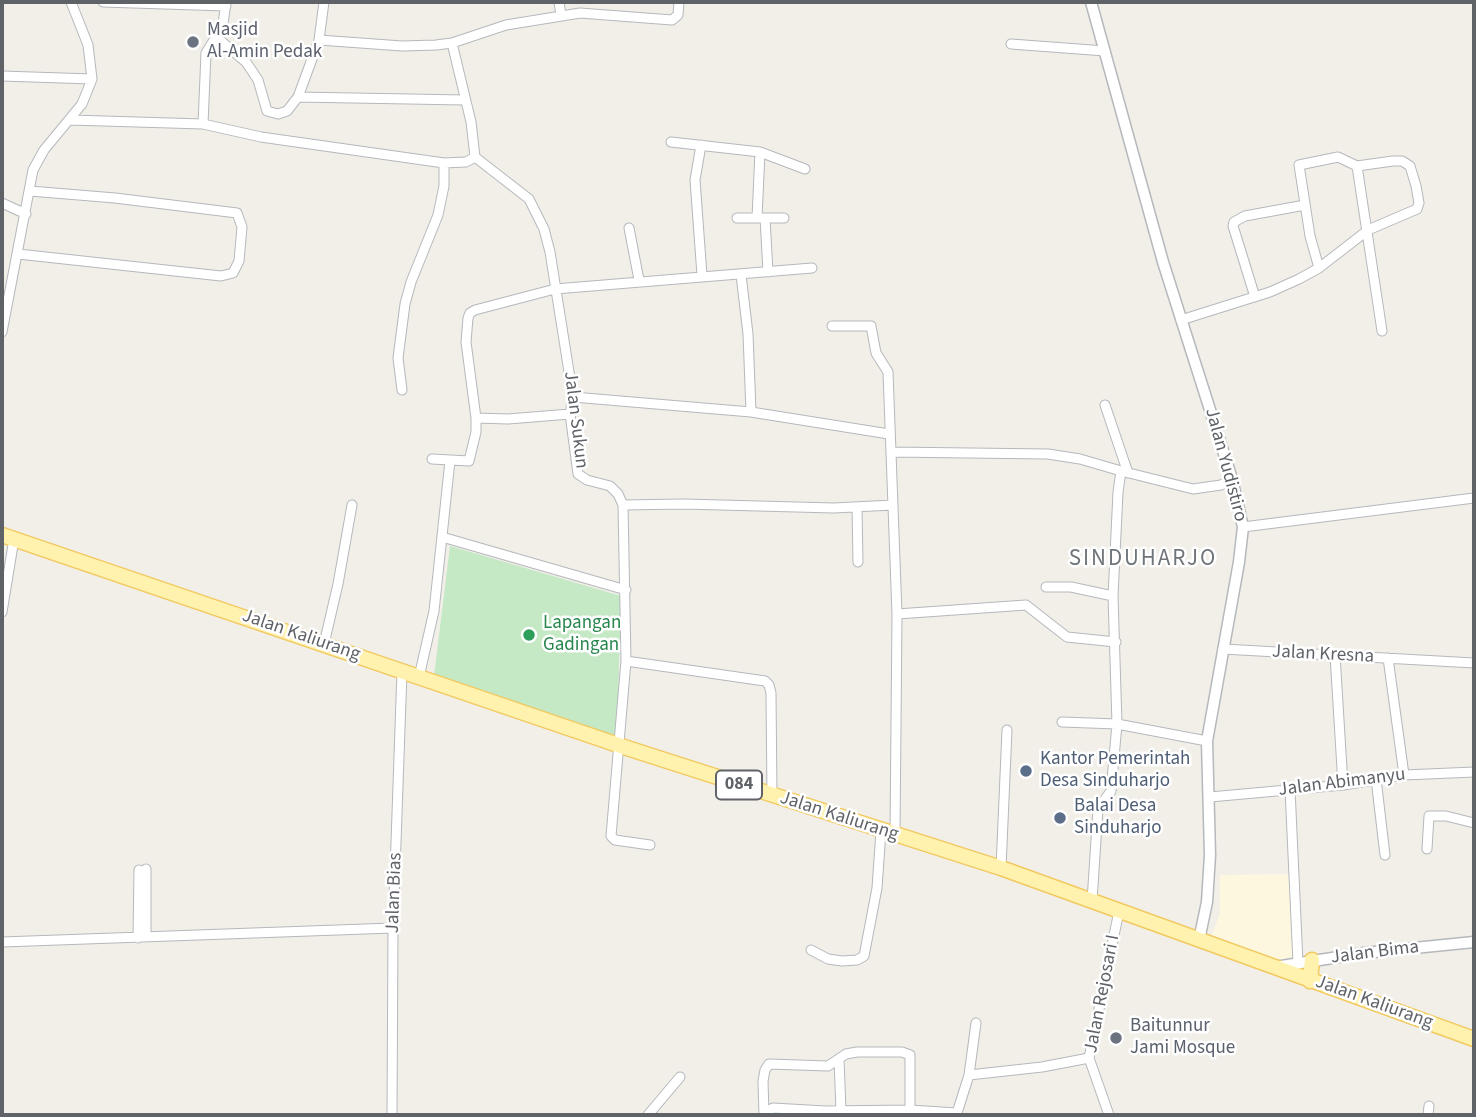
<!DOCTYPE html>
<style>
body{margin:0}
#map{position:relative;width:1476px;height:1117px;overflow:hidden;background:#f1efe8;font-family:"Source Sans 3",sans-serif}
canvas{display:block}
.frame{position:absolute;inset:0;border:4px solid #5f6368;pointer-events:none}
</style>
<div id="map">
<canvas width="1476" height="1117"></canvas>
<div class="frame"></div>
</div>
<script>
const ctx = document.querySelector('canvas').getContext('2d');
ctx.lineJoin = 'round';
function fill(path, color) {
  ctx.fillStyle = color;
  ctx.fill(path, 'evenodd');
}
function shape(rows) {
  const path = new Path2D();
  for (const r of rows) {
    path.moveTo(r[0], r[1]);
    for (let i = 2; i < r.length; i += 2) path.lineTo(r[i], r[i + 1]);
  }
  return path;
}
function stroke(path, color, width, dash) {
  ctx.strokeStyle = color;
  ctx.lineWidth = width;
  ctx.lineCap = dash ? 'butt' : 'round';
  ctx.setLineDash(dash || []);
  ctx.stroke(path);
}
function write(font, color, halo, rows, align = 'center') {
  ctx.font = font + ' "Source Sans 3",sans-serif';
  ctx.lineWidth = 5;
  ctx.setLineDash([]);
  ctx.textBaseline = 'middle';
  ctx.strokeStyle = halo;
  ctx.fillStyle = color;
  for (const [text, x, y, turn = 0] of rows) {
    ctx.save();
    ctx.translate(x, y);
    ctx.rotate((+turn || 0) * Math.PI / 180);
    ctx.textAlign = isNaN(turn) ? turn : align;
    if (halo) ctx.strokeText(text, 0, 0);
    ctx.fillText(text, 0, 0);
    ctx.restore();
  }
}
fill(shape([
 [1291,874,1295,956,1278,961,1211,938,1220,913,1220,875]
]), '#fef7e0');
fill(shape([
 [450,546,621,596,617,737,434,676]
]), '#c5e8c5');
const minor = shape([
 [103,2,226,6],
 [226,2,223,24,216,37,246,62,258,80,267,111,278,114,287,111,298,97,319,40,324,2],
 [559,2,561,15],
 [319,40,402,46,436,45,452,43,506,25,580,13,672,20,678,15,679,2],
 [452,43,471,122,475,157,529,199,544,229,550,252,573,397,570,414,578,474,587,480,610,486,618,494,623,505,626,661,611,836,615,840,650,845],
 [1011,44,1105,51],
 [2,76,92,79],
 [298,97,464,100],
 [70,120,203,124,261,137,444,163,466,162,475,157],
 [203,124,206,53,216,37],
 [671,142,760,152,805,169],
 [701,145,695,180,702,275],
 [1357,166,1382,331],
 [2,203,26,214],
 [737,218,784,218],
 [757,218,760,152],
 [765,218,768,272],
 [629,228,639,280],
 [18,254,221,276,233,273,239,261,242,227,237,213,115,198,30,191],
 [741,275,748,334,751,412],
 [1255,297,1233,226,1234,222,1245,216,1305,205],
 [1181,320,1270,292,1299,279,1319,268,1368,230,1417,209,1419,203,1416,186,1410,166,1402,161,1393,161,1357,166,1338,157,1299,165,1310,236,1319,268],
 [832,326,871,326,876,353,888,372,897,614,895,835],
 [2,332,33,170,44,150,82,104,92,79,88,45,71,2],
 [402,390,398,358,405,304,411,282,438,215,444,186,444,163],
 [573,397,751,412,889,434],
 [1105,405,1128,473],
 [476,418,508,419,570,414],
 [892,452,1048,454,1080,459,1121,471],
 [432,459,469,461,476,432,476,418,466,342,468,318,470,313,475,310,555,289,812,268],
 [623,505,683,504,834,508,893,505],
 [857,507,858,562],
 [1243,527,1474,498],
 [442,537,626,590],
 [1046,587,1071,587,1113,596],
 [2,612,14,539],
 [897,614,1026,605,1067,637,1116,642],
 [324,644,338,584,352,505],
 [1223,649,1474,663],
 [1335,655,1343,785],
 [1388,658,1404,775],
 [626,661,765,681,769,685,771,693,772,796],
 [419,677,434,611,450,461],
 [1062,722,1117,724,1113,596,1118,492,1121,471,1193,489,1221,485,1232,479],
 [1376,779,1385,855],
 [1290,789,1298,963],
 [1210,797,1343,785,1404,775,1474,772],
 [1427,849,1429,816,1446,816,1474,823],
 [1001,868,1007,730],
 [146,869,146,937],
 [1092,901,1098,809,1111,791,1117,724,1207,741],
 [138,938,139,870],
 [2,942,393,928],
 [811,950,828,959,842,961,857,960,864,956,877,888,881,831],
 [839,1059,841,1111],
 [969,1075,976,1023],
 [765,1112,773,1108,825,1111,910,1110,957,1113,957,1115],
 [957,1113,969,1075,1042,1067,1089,1058],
 [392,1115,393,928,402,671],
 [648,1115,680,1077],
 [764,1115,763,1081,765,1070,769,1064,828,1066,846,1054,857,1052,902,1052,910,1055,910,1110],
 [1109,1115,1089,1058,1119,911],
 [1428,1115,1429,1106]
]);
const tertiary = shape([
 [1091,2,1163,262,1232,479,1243,527,1239,562,1207,741,1210,855,1207,902,1199,940],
 [1275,967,1364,953,1474,942]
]);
const primary = shape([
 [2,535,627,748,1001,868,1474,1039],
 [1310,981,1312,960]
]);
stroke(minor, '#b5b8bc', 11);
stroke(tertiary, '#b5b8bc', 13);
stroke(primary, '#f2c960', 17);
stroke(minor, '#fff', 9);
stroke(tertiary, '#fff', 10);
stroke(primary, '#fff2af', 14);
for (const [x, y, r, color] of [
 [193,42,7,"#6b7280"],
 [529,635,7,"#2e9e5b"],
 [1026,771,7,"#5c6f8a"],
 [1060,818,7,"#5c6f8a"],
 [1116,1038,7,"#6b7280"]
]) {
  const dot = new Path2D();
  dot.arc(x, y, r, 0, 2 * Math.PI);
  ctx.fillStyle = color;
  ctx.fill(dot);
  stroke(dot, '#fff', 2.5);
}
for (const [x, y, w] of [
 [739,785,46]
]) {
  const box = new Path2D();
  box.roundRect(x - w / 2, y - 14.5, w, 29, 5);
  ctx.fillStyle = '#fff';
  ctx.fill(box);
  stroke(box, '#5f6368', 2);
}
write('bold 18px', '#5f6368', null, [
 ["084",739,785]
]);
write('19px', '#5b616d', '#fff', [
 ["Masjid",207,31],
 ["Al-Amin Pedak",207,53],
 ["Baitunnur",1130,1027],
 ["Jami Mosque",1130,1049]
], 'left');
write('19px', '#5f6368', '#fff', [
 ["Jalan Sukun",575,420,83],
 ["Jalan Yudistiro",1225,465,75],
 ["Jalan Kaliurang",301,636,19],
 ["Jalan Kresna",1323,655,3],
 ["Jalan Abimanyu",1342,783,-7],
 ["Jalan Kaliurang",839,817,18],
 ["Jalan Bias",395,893,-88],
 ["Jalan Bima",1375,953,-7],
 ["Jalan Rejosari I",1103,994,-79],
 ["Jalan Kaliurang",1374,1003,20]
]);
write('19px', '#27864d', '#fff', [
 ["Lapangan",543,624],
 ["Gadingan",543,646]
], 'left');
write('19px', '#4e5e75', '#fff', [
 ["Kantor Pemerintah",1040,760],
 ["Desa Sinduharjo",1040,782],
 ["Balai Desa",1074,807],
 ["Sinduharjo",1074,829]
], 'left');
ctx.letterSpacing = '2px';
write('23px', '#70757a', '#fff', [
 ["SINDUHARJO",1143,560]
]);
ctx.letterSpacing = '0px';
</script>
